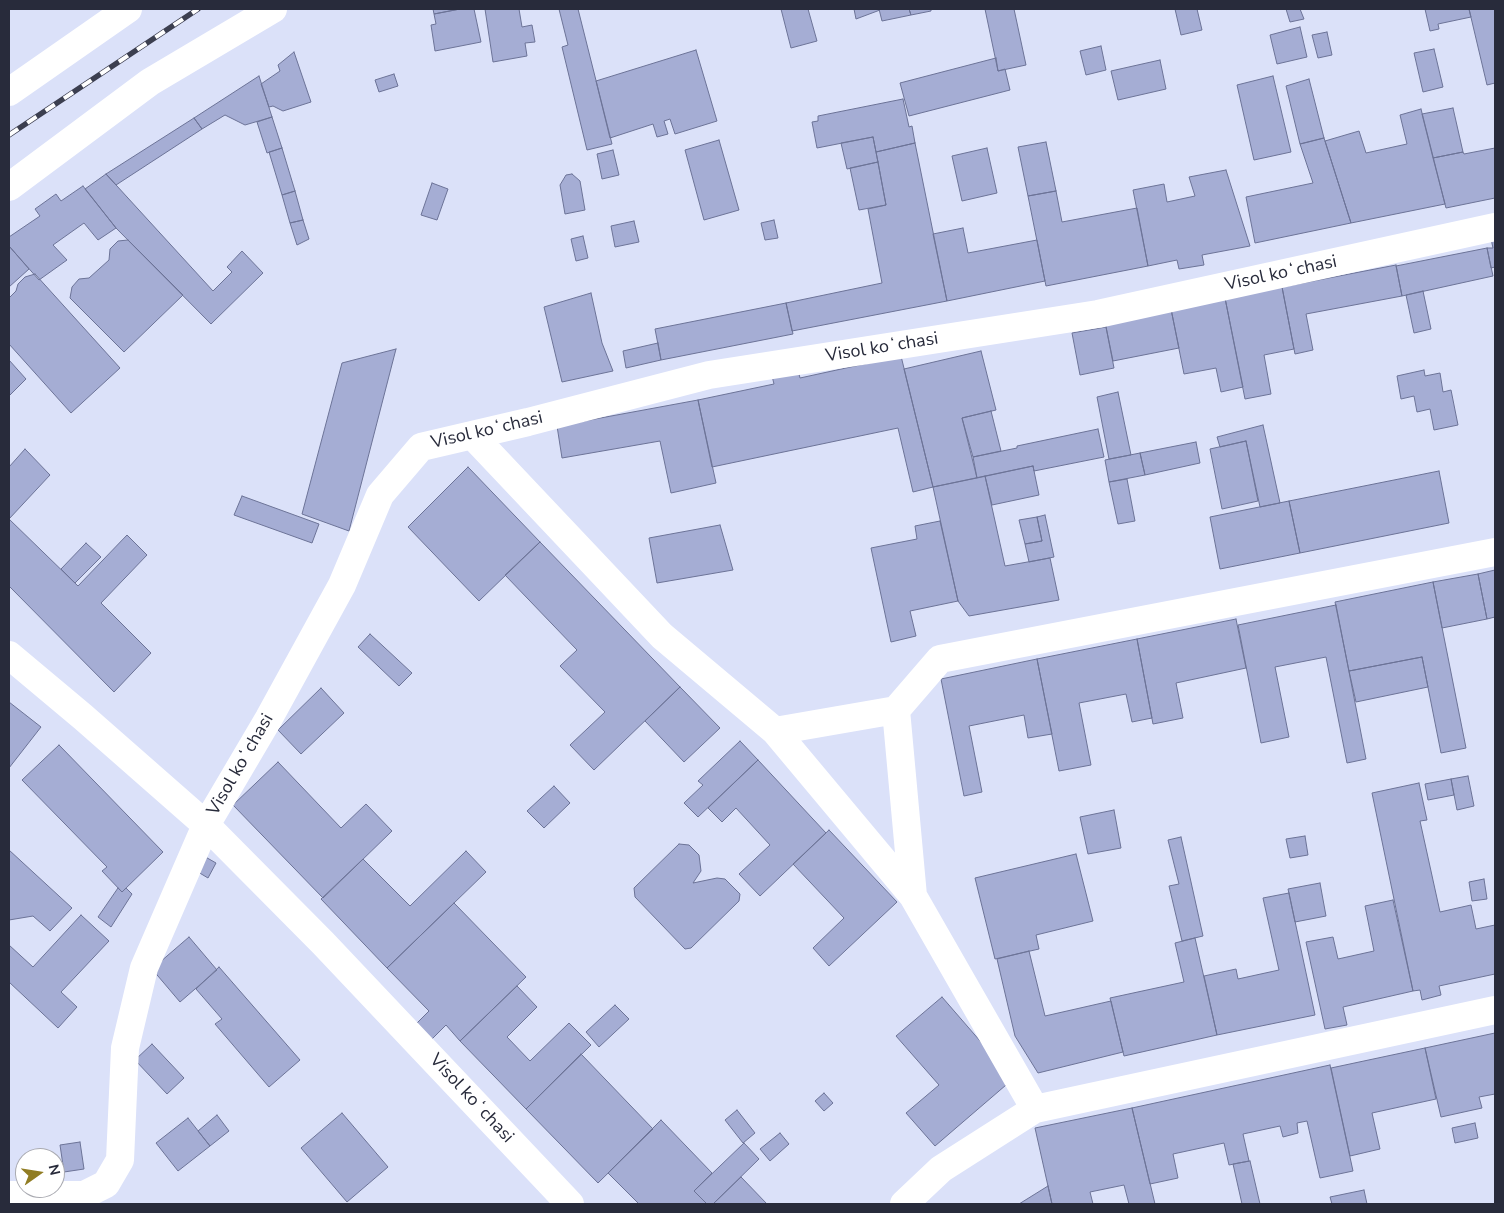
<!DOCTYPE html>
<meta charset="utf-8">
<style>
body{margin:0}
#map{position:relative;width:1504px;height:1213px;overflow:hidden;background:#dbe1f9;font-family:"Nunito Sans",sans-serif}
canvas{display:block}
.frame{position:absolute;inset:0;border:10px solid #282b3b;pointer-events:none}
.north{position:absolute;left:15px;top:1148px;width:50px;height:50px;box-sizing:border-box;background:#fff;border:1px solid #a9aab1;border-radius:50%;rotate:77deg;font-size:14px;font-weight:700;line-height:20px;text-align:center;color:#282b3b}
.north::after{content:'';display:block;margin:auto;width:18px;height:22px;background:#917d23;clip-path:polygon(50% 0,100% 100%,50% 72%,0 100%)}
</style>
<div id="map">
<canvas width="1504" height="1213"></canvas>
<div class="frame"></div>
<div class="north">N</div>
</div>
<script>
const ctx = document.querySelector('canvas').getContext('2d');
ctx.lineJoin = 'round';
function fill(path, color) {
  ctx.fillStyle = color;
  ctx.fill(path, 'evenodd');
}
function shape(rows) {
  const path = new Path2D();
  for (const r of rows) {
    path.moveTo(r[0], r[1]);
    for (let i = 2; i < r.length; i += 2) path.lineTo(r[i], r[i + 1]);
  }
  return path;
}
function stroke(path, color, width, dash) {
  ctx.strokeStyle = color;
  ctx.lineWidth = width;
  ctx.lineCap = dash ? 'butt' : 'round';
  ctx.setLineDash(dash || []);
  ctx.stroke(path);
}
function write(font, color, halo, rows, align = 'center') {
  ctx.font = font + ' "Nunito Sans",sans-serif';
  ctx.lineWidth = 4;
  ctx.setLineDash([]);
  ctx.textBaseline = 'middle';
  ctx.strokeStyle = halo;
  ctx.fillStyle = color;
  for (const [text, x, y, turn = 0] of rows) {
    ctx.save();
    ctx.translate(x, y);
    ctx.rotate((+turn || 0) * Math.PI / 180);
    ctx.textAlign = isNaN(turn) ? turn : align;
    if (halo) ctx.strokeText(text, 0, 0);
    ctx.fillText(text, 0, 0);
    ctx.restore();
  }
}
const building = shape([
 [433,9,460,9,434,14,433,9],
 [460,9,474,9,481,42,435,51,431,25,436,24,434,14,460,9],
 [485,9,519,9,522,27,532,25,535,42,525,43,527,56,493,62,485,9],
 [559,9,578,9,612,144,587,150,562,47,568,45,559,9],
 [781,9,808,9,817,41,791,48,781,9],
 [854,9,879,9,880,10,856,19,854,9],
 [879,9,909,9,911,15,882,21,879,9],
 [909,9,931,9,931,11,911,15,909,9],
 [985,9,1014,9,1026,65,998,71,985,9],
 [1175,9,1197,9,1202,30,1181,35,1175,9],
 [1286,9,1300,9,1304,19,1290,22,1286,9],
 [1425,9,1469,9,1471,17,1438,24,1439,29,1430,31,1425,9],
 [1469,9,1495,9,1495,83,1487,85,1469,9],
 [1300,27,1307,57,1277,64,1270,35,1300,27],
 [1327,32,1332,55,1318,58,1312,35,1327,32],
 [1101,46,1106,70,1086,75,1080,51,1101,46],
 [1434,49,1443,87,1423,92,1414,53,1434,49],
 [696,50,717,121,675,134,670,119,664,121,668,134,657,137,653,124,610,138,596,81,696,50],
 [294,52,311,102,283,111,273,106,269,107,261,84,280,71,278,65,294,52],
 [996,58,998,71,1005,69,1010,90,909,116,900,83,996,58],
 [1160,60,1166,89,1118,100,1111,71,1160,60],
 [394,74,398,86,379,92,375,80,394,74],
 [259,76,272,117,245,125,225,115,202,129,194,118,259,76],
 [1273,76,1291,152,1254,160,1237,85,1273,76],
 [1309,79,1324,138,1300,144,1286,86,1309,79],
 [903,99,909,127,912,126,915,143,876,152,873,137,817,148,812,122,818,121,818,116,903,99],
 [1453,108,1463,152,1433,158,1422,114,1453,108],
 [1421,109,1445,204,1351,223,1325,141,1359,131,1366,153,1407,144,1400,115,1421,109],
 [272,117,282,148,267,153,257,122,272,117],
 [194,118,202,129,116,185,106,174,194,118],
 [873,137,878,162,847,169,841,143,873,137],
 [1324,138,1351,223,1255,243,1246,197,1313,183,1300,144,1324,138],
 [719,140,739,210,704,220,685,150,719,140],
 [1046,142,1056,191,1028,196,1018,147,1046,142],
 [915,143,947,301,792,331,786,303,882,283,868,209,886,205,876,152,915,143],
 [282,148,295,191,282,195,269,152,282,148],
 [987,148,997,193,962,201,952,156,987,148],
 [1495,148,1495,198,1446,208,1433,158,1463,152,1464,154,1495,148],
 [613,150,619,175,602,179,597,154,613,150],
 [878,162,886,205,859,210,850,168,878,162],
 [1226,170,1250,246,1202,255,1204,265,1179,269,1177,260,1148,266,1133,190,1164,184,1167,202,1195,196,1189,177,1226,170],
 [106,174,213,291,232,272,227,267,242,251,263,273,211,324,116,228,85,189,106,174],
 [572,174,580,181,585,210,565,214,560,185,566,175,572,174],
 [432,183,448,189,437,220,421,215,432,183],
 [83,186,116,228,98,240,84,223,53,245,67,260,39,280,9,246,9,237,40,216,35,209,56,194,61,201,83,186],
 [295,191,303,220,290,223,282,195,295,191],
 [1056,191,1062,222,1137,208,1148,266,1046,286,1028,196,1056,191],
 [303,220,309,239,297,245,290,223,303,220],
 [774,220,778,238,765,240,761,223,774,220],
 [634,221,639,242,615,247,611,226,634,221],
 [963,228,968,253,1037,240,1045,281,947,301,933,234,963,228],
 [583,236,588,258,576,261,571,239,583,236],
 [1495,238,1495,267,1491,268,1487,248,1493,248,1491,239,1495,238],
 [128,240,183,295,124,352,70,298,72,287,79,279,89,278,109,260,110,249,118,241,128,240],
 [9,246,29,269,9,287,9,246],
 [1487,248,1493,276,1402,296,1396,266,1487,248],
 [1396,265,1402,296,1306,314,1313,350,1295,354,1282,287,1396,265],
 [35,274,120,368,71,413,9,344,9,298,16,291,18,284,25,277,35,274],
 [1282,287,1294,349,1264,355,1271,394,1245,399,1225,298,1282,287],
 [1423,291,1431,329,1414,333,1406,295,1423,291],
 [591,293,602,343,613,371,562,382,544,307,591,293],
 [1225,298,1243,387,1221,392,1216,368,1184,374,1171,309,1225,298],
 [786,303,793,334,661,360,655,329,786,303],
 [1171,309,1179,348,1113,361,1105,322,1171,309],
 [1106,327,1114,368,1080,375,1072,333,1106,327],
 [658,343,661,360,626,368,623,351,658,343],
 [396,349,349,531,302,514,342,363,396,349],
 [981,351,996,410,962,418,977,478,933,487,904,369,981,351],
 [901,356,933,487,913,492,898,428,712,467,698,400,774,384,772,376,798,370,800,378,901,356],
 [9,360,26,379,9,396,9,360],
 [1424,370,1425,376,1440,373,1443,392,1451,390,1458,425,1434,430,1430,409,1417,412,1414,396,1401,399,1397,376,1424,370],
 [1118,392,1131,455,1109,459,1097,397,1118,392],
 [698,400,716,483,671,493,660,441,562,458,557,426,698,400],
 [991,411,1001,451,973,457,962,418,991,411],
 [1263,425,1280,503,1260,507,1246,441,1220,447,1217,437,1263,425],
 [1098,429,1104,457,1034,471,1033,466,977,478,973,457,1017,448,1017,446,1098,429],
 [1246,441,1258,501,1222,509,1210,449,1246,441],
 [1196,442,1200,463,1145,475,1140,453,1196,442],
 [25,449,50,475,9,519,9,467,25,449],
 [1140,453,1145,475,1109,482,1105,460,1140,453],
 [1033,466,1039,495,992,505,985,476,1033,466],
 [468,467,540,542,479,601,408,527,468,467],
 [1439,471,1449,523,1300,553,1289,501,1439,471],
 [985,476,1005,566,1050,558,1059,600,969,616,958,601,933,487,985,476],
 [1127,479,1135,521,1118,524,1109,482,1127,479],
 [242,496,319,524,312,543,234,515,242,496],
 [1289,501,1300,553,1220,569,1210,517,1289,501],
 [1045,515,1054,557,1029,562,1025,544,1042,541,1037,517,1045,515],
 [1037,517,1042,541,1025,544,1019,520,1037,517],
 [9,519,78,586,127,535,147,555,101,603,151,653,114,692,9,586,9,519],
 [940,521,958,601,910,611,916,636,891,642,871,548,917,539,915,526,940,521],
 [720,525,733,570,657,583,649,538,720,525],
 [540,542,680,687,594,770,570,745,605,712,560,666,577,650,505,575,540,542],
 [86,543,101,557,75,583,61,569,86,543],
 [1495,570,1495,617,1487,619,1478,574,1495,570],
 [1478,574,1487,619,1442,628,1433,582,1478,574],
 [1433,582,1466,748,1441,753,1422,657,1349,671,1335,602,1433,582],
 [1336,605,1366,759,1347,763,1326,657,1275,667,1289,737,1261,743,1238,625,1336,605],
 [1236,619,1246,668,1176,683,1183,718,1153,724,1137,639,1236,619],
 [370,634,412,673,399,686,358,647,370,634],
 [1137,639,1152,718,1132,722,1126,694,1079,703,1091,765,1059,771,1037,659,1137,639],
 [1422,657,1428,687,1356,702,1349,671,1422,657],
 [1037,659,1052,734,1028,738,1024,715,969,726,982,792,964,796,941,679,1037,659],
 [680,687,720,728,684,762,645,721,680,687],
 [321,688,344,713,301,754,278,730,321,688],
 [9,702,41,727,9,768,9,702],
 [740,741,758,760,698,817,684,803,703,785,698,781,740,741],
 [59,745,163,852,122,892,102,871,107,867,22,780,59,745],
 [758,760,826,833,760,896,739,874,770,845,736,808,722,822,708,808,758,760],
 [278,762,341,828,366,804,392,831,323,898,233,805,278,762],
 [1468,776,1474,806,1457,810,1451,779,1468,776],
 [1451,779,1454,795,1428,800,1425,784,1451,779],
 [1419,783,1427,820,1420,821,1440,912,1471,905,1476,929,1495,925,1495,974,1439,986,1441,995,1422,1000,1420,990,1413,991,1372,793,1419,783],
 [554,786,570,803,544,828,527,811,554,786],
 [1114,810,1121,848,1088,854,1080,817,1114,810],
 [829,830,897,902,829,966,813,948,844,918,793,864,829,830],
 [1305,836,1308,855,1290,858,1286,839,1305,836],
 [1181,837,1203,936,1182,941,1169,886,1179,884,1168,840,1181,837],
 [679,844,689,845,699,855,701,871,693,883,717,878,725,879,740,894,739,901,691,948,685,949,635,897,634,888,679,844],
 [9,850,72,908,50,931,33,916,9,920,9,850],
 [466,851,486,872,387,968,321,899,363,859,410,906,466,851],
 [1076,854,1093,921,1036,935,1039,949,995,959,975,878,1076,854],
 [202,855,216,863,208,878,193,869,202,855],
 [1484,879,1487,899,1472,901,1469,882,1484,879],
 [1320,883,1326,916,1295,922,1288,889,1320,883],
 [118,888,122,892,126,888,132,894,111,927,98,917,118,888],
 [1289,893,1315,1015,1217,1035,1204,976,1236,969,1238,979,1279,970,1263,898,1289,893],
 [1393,900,1413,991,1343,1007,1347,1025,1325,1029,1306,942,1333,937,1338,959,1374,951,1365,906,1393,900],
 [454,903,526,977,460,1041,446,1025,431,1040,416,1024,429,1011,387,968,454,903],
 [81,915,109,941,61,992,77,1007,58,1028,9,982,9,945,33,967,81,915],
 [189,937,217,970,180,1002,152,969,189,937],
 [1195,938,1217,1035,1124,1056,1110,998,1184,982,1175,943,1195,938],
 [1029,951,1045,1016,1111,1001,1123,1052,1038,1073,1015,1036,997,959,1029,951],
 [219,967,300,1060,269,1087,215,1024,222,1019,196,989,219,967],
 [517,986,537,1007,507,1037,530,1061,569,1023,591,1045,526,1109,460,1041,517,986],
 [942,997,1013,1079,935,1146,906,1113,939,1085,896,1036,942,997],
 [615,1005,629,1019,599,1047,586,1032,615,1005],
 [1495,1033,1495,1094,1479,1097,1482,1108,1441,1117,1425,1048,1495,1033],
 [152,1044,184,1078,167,1094,135,1060,152,1044],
 [1425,1048,1436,1099,1372,1113,1380,1149,1350,1156,1331,1068,1425,1048],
 [581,1054,653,1129,598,1183,526,1109,581,1054],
 [1330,1065,1353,1171,1320,1178,1307,1121,1297,1123,1298,1133,1283,1137,1280,1126,1243,1134,1249,1161,1229,1165,1224,1143,1173,1154,1178,1178,1150,1184,1132,1108,1330,1065],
 [824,1093,833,1103,824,1111,815,1101,824,1093],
 [1132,1108,1155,1204,1129,1204,1124,1185,1090,1192,1093,1204,1052,1204,1035,1128,1132,1108],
 [737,1110,755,1133,743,1143,725,1120,737,1110],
 [342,1113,388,1167,347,1202,301,1148,342,1113],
 [217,1115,229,1131,210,1146,198,1131,217,1115],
 [188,1118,210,1146,178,1171,156,1143,188,1118],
 [661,1120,712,1173,694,1191,707,1204,639,1204,608,1173,661,1120],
 [1475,1123,1478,1138,1455,1143,1452,1128,1475,1123],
 [780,1133,789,1144,770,1161,760,1149,780,1133],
 [80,1142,84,1169,64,1172,60,1145,80,1142],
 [744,1143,759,1159,713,1204,707,1204,694,1191,744,1143],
 [1250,1161,1260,1204,1242,1204,1233,1164,1250,1161],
 [741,1177,767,1204,713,1204,741,1177],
 [1048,1186,1052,1204,1019,1204,1048,1186],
 [1364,1190,1367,1204,1332,1204,1330,1197,1364,1190]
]);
fill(building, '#a5add4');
stroke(building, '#6c7397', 1);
stroke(shape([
 [9,92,128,9],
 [9,187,150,82,273,9],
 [472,435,662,636,775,731,896,710],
 [1495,552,940,659,896,710,913,896,1035,1109,1495,1010],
 [9,655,83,717,206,825,144,968,125,1048,120,1160,106,1184,84,1195,9,1195],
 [775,731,913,896],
 [570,1204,323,943,206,825,269,718,342,585,380,495,421,447,528,422,709,375,1098,314,1495,227],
 [904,1204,941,1169,1035,1109]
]), '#fff', 28);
const rail = shape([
 [9,135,198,9]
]);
stroke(rail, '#3c3f50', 5.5);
stroke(rail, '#fff', 4, [11]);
write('18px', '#282b3b', '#fff', [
 ["Visol koʻchasi",1281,274,-12],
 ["Visol koʻchasi",882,348,-9],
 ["Visol koʻchasi",487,431,-13],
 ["Visol koʻchasi",241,765,-60],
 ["Visol koʻchasi",471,1099,47]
]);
</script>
